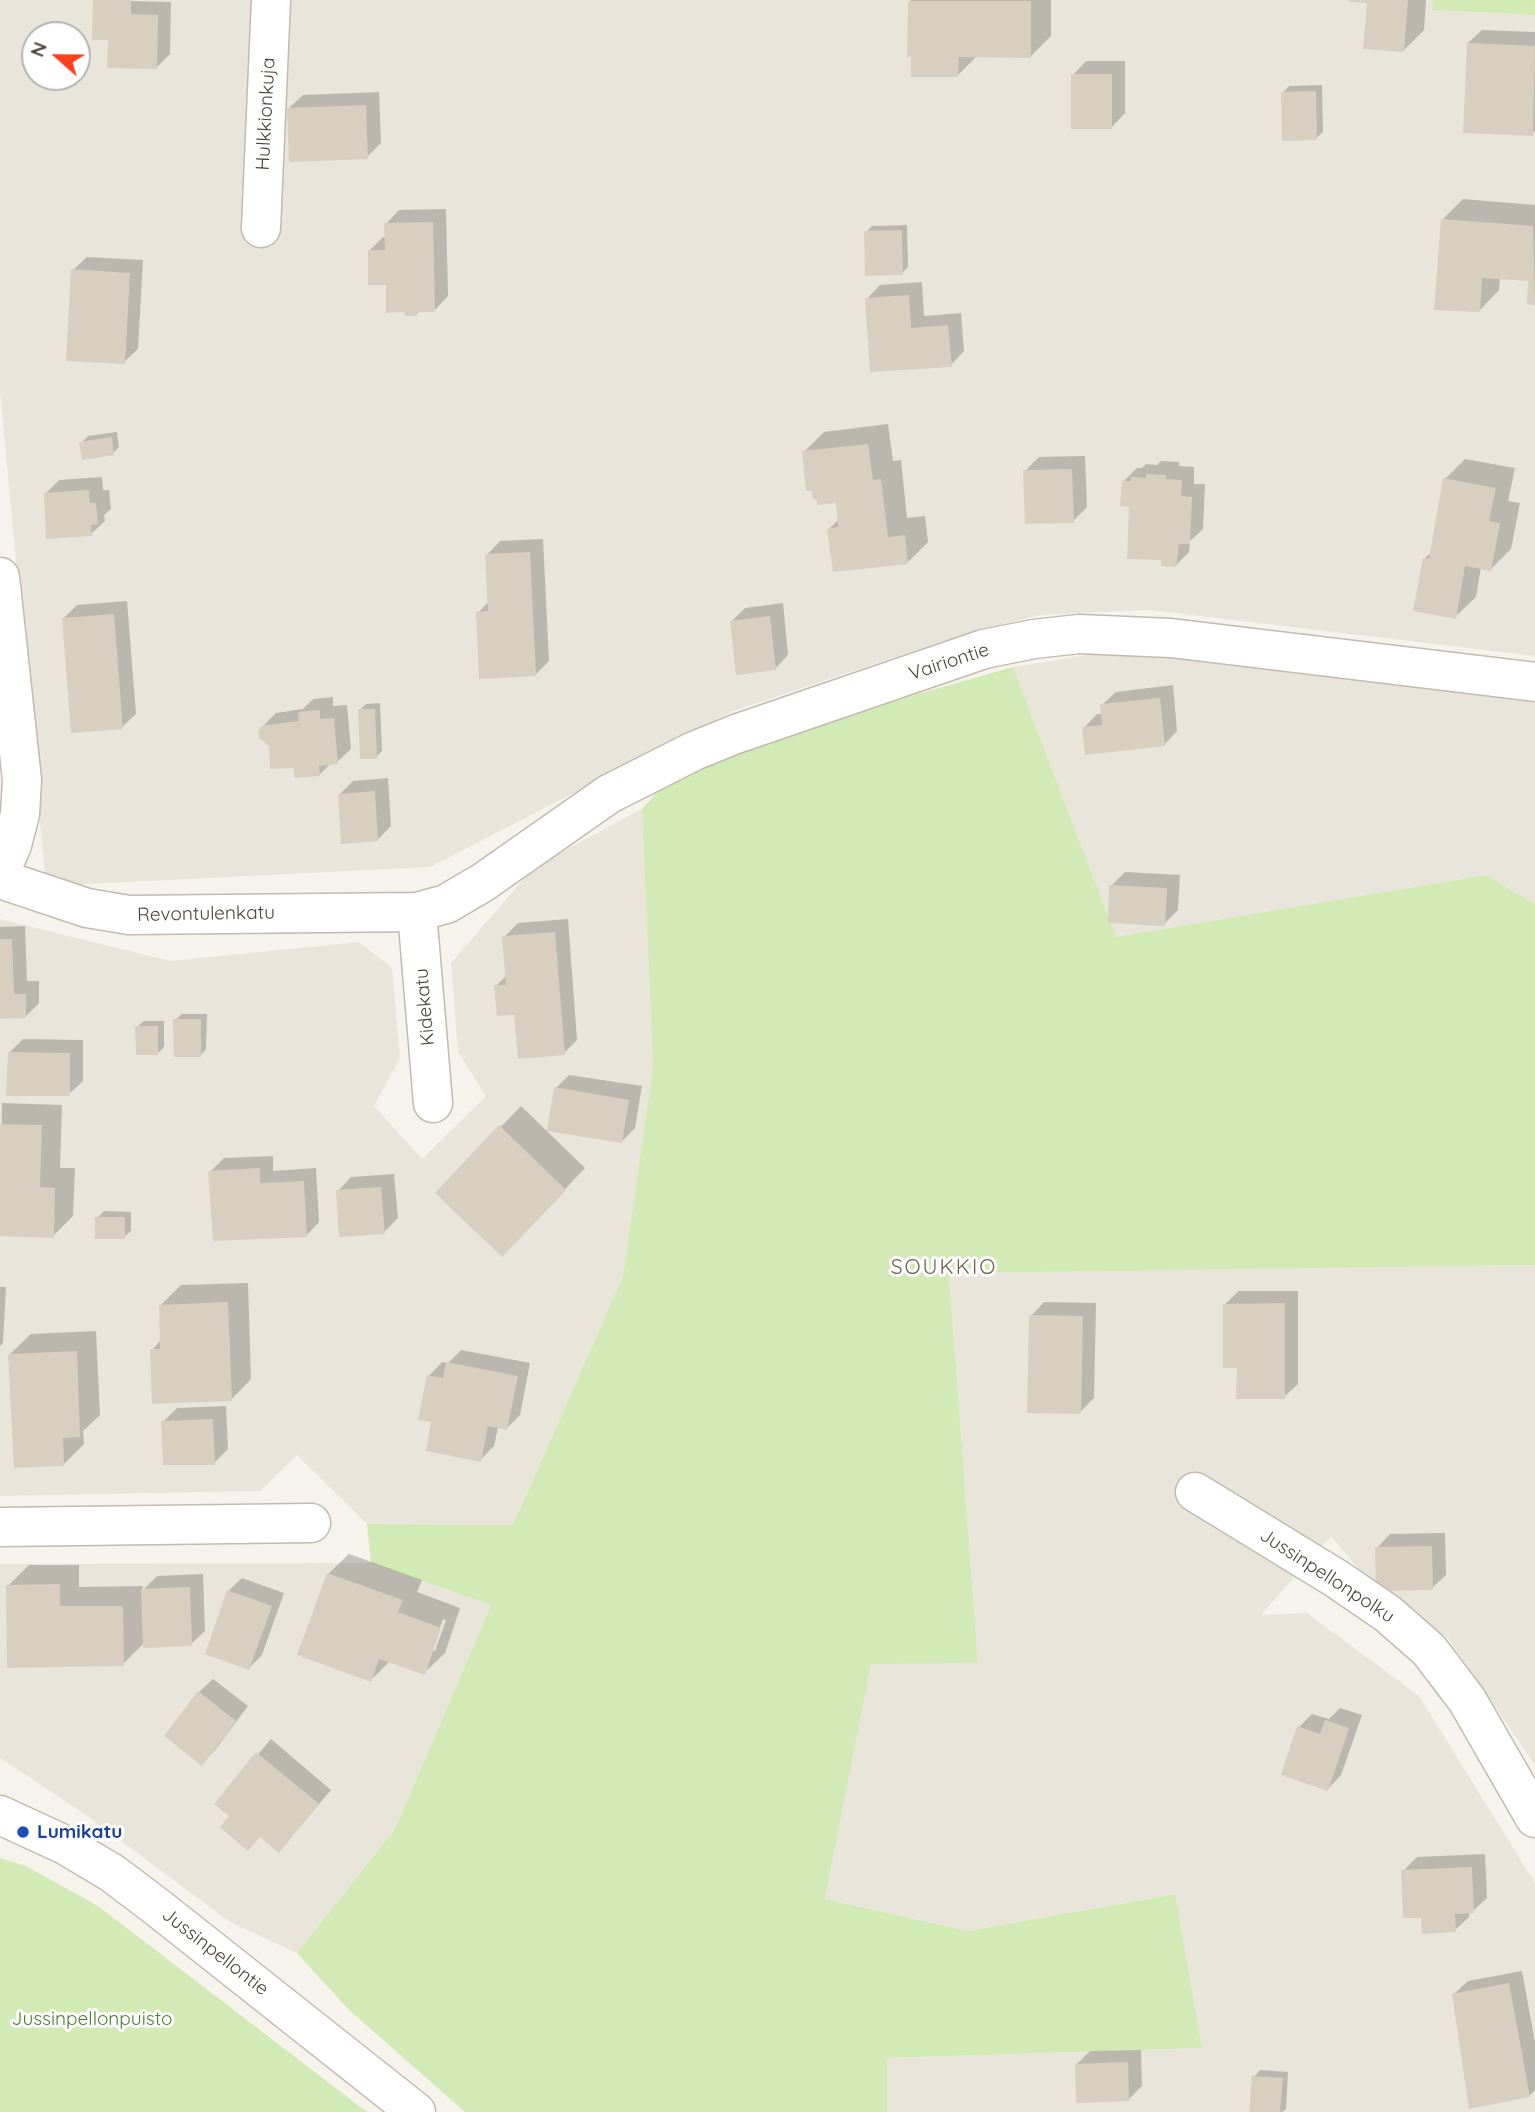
<!DOCTYPE html>
<style>
body{margin:0}
#map{position:relative;width:1535px;height:2112px;overflow:hidden;background:#f6f3ec;font-family:Quicksand,sans-serif}
canvas{display:block}
.north{position:absolute;left:21px;top:21px;width:70px;height:70px;box-sizing:border-box;background:#fff;border:2px solid #b7b4b0;border-radius:50%;rotate:291deg;font-size:19px;font-weight:700;line-height:28px;text-align:center;color:#4b4439}
.north::after{content:'';display:block;margin:auto;width:24px;height:32px;background:#fc3f1d;clip-path:polygon(50% 0,100% 100%,50% 72%,0 100%)}
</style>
<div id="map">
<canvas width="1535" height="2112"></canvas>
<div class="north">N</div>
</div>
<script>
const ctx = document.querySelector('canvas').getContext('2d');
ctx.lineJoin = 'round';
function fill(path, color) {
  ctx.fillStyle = color;
  ctx.fill(path, 'evenodd');
}
function shape(rows) {
  const path = new Path2D();
  for (const r of rows) {
    path.moveTo(r[0], r[1]);
    for (let i = 2; i < r.length; i += 2) path.lineTo(r[i], r[i + 1]);
  }
  return path;
}
function stroke(path, color, width, dash) {
  ctx.strokeStyle = color;
  ctx.lineWidth = width;
  ctx.lineCap = dash ? 'butt' : 'round';
  ctx.setLineDash(dash || []);
  ctx.stroke(path);
}
function write(font, color, halo, rows, align = 'center') {
  ctx.font = font + ' Quicksand,sans-serif';
  ctx.lineWidth = 6;
  ctx.setLineDash([]);
  ctx.textBaseline = 'middle';
  ctx.strokeStyle = halo;
  ctx.fillStyle = color;
  for (const [text, x, y, turn = 0] of rows) {
    ctx.save();
    ctx.translate(x, y);
    ctx.rotate((+turn || 0) * Math.PI / 180);
    ctx.textAlign = isNaN(turn) ? turn : align;
    if (halo) ctx.strokeText(text, 0, 0);
    ctx.fillText(text, 0, 0);
    ctx.restore();
  }
}
fill(shape([
 [0,0,1433,0,1433,10,1535,15,1535,656,1149,610,1039,615,952,638,733,711,430,867,46,886,0,390],
 [35,35,77,35,77,77,35,77],
 [1131,648,1535,695,1535,904,1486,875,1116,938,1013,667],
 [642,809,653,1066,623,1276,513,1525,367,1524,297,1455,260,1491,0,1496,0,919,170,961,359,942,392,968,400,1058,374,1106,422,1159,486,1096,458,1052,451,963,534,867],
 [1535,1265,1535,1765,1448,1638,1369,1581,1331,1536,1261,1615,1307,1613,1419,1696,1535,1883,1535,2112,887,2112,887,2058,1202,2048,1174,1894,968,1931,825,1899,871,1663,978,1663,949,1272],
 [371,1563,491,1605,395,1829,297,1953,230,1922,89,1817,0,1758,0,1564]
]), '#eae5da');
fill(shape([
 [1433,0,1535,0,1535,15,1432,10],
 [1013,667,1116,937,1486,875,1535,904,1535,1265,949,1273,978,1663,871,1664,825,1899,968,1931,1175,1894,1202,2048,887,2058,887,2112,465,2112,348,2009,297,1953,395,1829,491,1605,371,1563,367,1524,513,1525,623,1276,653,1066,642,809,670,778,774,735],
 [0,1858,26,1866,98,1906,367,2112,0,2112]
]), '#d2eab5');
fill(shape([
 [94,0,171,2,170,54,156,68,110,39],
 [911,0,1051,0,1051,36,1031,56,977,56,958,75,909,2],
 [1347,0,1426,0,1424,30,1404,50,1368,2],
 [1482,30,1535,32,1535,131,1532,134,1468,43],
 [1086,61,1125,61,1125,113,1112,127,1073,75],
 [1322,85,1323,132,1316,138,1283,93,1289,86],
 [379,92,381,143,367,157,289,108,303,95],
 [1463,199,1535,205,1535,303,1529,303,1530,279,1500,277,1499,290,1479,311,1442,220],
 [446,209,448,296,435,310,420,310,417,314,369,251,383,237,386,237,386,224,399,210],
 [907,225,908,267,902,273,866,232,872,226],
 [87,257,143,260,138,349,124,362,73,270],
 [922,282,924,316,961,313,964,351,951,365,867,299,880,285],
 [888,424,893,461,901,460,907,518,925,516,928,542,908,562,829,529,839,519,837,501,804,452,824,432],
 [117,432,119,447,113,453,81,443,88,436],
 [1085,456,1087,507,1073,521,1025,471,1039,457],
 [1465,459,1515,468,1508,501,1520,503,1511,549,1491,569,1481,567,1476,597,1455,617,1424,559,1432,552,1445,479],
 [1161,461,1179,462,1179,466,1194,467,1194,484,1205,484,1203,529,1190,541,1189,552,1176,565,1163,559,1131,505,1123,482,1137,468,1142,468,1146,464,1157,465],
 [102,477,103,490,109,490,111,509,104,515,105,521,91,534,45,494,59,480],
 [543,539,549,661,536,674,478,613,489,601,487,555,500,541],
 [127,601,136,714,122,727,64,618,77,605],
 [783,603,788,655,775,669,732,621,745,608],
 [1173,685,1177,731,1164,745,1084,728,1097,714,1103,714,1102,705,1116,692],
 [333,697,333,706,347,705,351,749,337,762,331,763,319,775,295,766,270,745,262,727,276,713,303,709,313,699],
 [380,703,382,751,376,757,360,710,366,704],
 [388,778,391,826,378,839,339,795,353,781],
 [1125,872,1180,875,1178,910,1164,924,1111,886],
 [568,919,577,1040,564,1053,516,1013,496,986,507,975,504,937,518,923],
 [25,926,27,981,39,981,39,1003,25,1017,0,1018,0,927],
 [182,1014,207,1014,206,1049,200,1056,175,1020],
 [144,1021,164,1021,164,1047,158,1053,137,1027],
 [23,1039,83,1040,83,1081,69,1094,9,1053],
 [569,1075,642,1086,635,1128,621,1142,556,1088],
 [2,1103,62,1105,60,1168,75,1168,73,1216,53,1236,0,1234],
 [521,1106,585,1168,522,1235,437,1193],
 [273,1156,273,1171,316,1168,319,1222,306,1236,210,1172,224,1158],
 [394,1174,398,1218,384,1232,338,1191,351,1177],
 [104,1211,131,1212,131,1231,124,1237,97,1218],
 [248,1283,251,1379,231,1400,152,1350,161,1340,160,1306,181,1285],
 [0,1287,6,1287,3,1343,0,1346],
 [1239,1291,1298,1291,1298,1384,1284,1397,1239,1366,1225,1304],
 [1044,1302,1096,1303,1094,1398,1080,1412,1031,1316],
 [96,1331,100,1415,83,1431,84,1444,64,1464,10,1354,31,1334],
 [461,1350,530,1363,520,1415,507,1428,498,1427,494,1446,480,1460,433,1421,429,1376,442,1362,448,1363],
 [226,1406,228,1449,214,1463,163,1422,177,1408],
 [1445,1533,1446,1575,1432,1588,1377,1548,1390,1534],
 [349,1554,422,1580,417,1592,460,1608,445,1653,424,1673,390,1661,371,1680,328,1574],
 [443,1619,446,1620,435,1651,431,1651],
 [29,1565,79,1565,79,1587,143,1586,143,1590,157,1576,203,1574,205,1631,191,1644,145,1642,123,1664,8,1586],
 [242,1578,284,1593,262,1655,249,1668,228,1591],
 [213,1679,248,1706,215,1750,202,1763,199,1692],
 [1340,1708,1362,1715,1341,1775,1328,1789,1299,1727,1312,1714,1329,1719],
 [271,1739,331,1790,279,1851,216,1803],
 [1485,1854,1487,1898,1473,1911,1469,1911,1469,1917,1455,1930,1422,1916,1403,1871,1417,1857],
 [1522,1971,1535,2042,1535,2090,1529,2096,1454,1994,1468,1981],
 [1141,2050,1142,2086,1128,2100,1077,2064,1090,2051],
 [1260,2070,1288,2072,1286,2109,1282,2112,1251,2112,1254,2077]
]), '#0003');
fill(shape([
 [93,0,131,0,131,14,158,15,157,69,107,68,108,40,92,40],
 [1350,0,1408,0,1404,52,1363,49,1367,3,1349,2],
 [908,1,1031,1,1031,58,959,57,958,77,911,77,911,57,907,57],
 [1467,43,1535,46,1533,136,1463,133],
 [1071,74,1112,74,1112,129,1071,129],
 [1316,91,1317,140,1282,141,1281,92],
 [366,105,368,159,289,162,287,108],
 [1441,219,1533,226,1535,305,1527,304,1528,281,1482,278,1480,312,1434,310],
 [433,222,435,312,417,312,417,316,405,316,404,312,386,313,386,285,368,285,368,250,385,250,384,223],
 [902,230,903,275,865,276,864,231],
 [71,269,130,273,125,364,66,361],
 [909,295,911,328,948,325,952,367,870,372,865,298],
 [112,437,114,455,82,460,79,442],
 [868,444,873,480,881,479,888,537,905,535,908,564,833,572,827,529,838,527,836,503,817,505,817,501,812,497,812,491,806,491,802,451],
 [1072,469,1074,523,1025,524,1023,470],
 [1146,474,1166,475,1166,479,1182,480,1181,496,1192,497,1190,544,1179,544,1176,567,1161,566,1161,560,1127,559,1129,507,1120,506,1122,481,1131,481,1131,477,1146,478],
 [1443,478,1496,488,1489,521,1500,523,1491,571,1465,566,1456,619,1413,611,1423,558,1429,559],
 [89,490,90,503,96,503,98,524,91,525,92,536,46,539,44,493],
 [530,552,536,676,479,679,476,612,488,611,485,554],
 [114,614,123,729,71,733,62,618],
 [770,616,776,670,736,675,730,621],
 [1160,698,1165,746,1085,755,1082,727,1102,725,1100,704],
 [358,709,375,709,377,759,360,759],
 [320,710,320,719,334,718,338,764,319,766,320,776,295,778,293,768,270,769,269,746,259,738,258,732,261,726,299,721,298,712],
 [375,791,378,841,341,844,338,794],
 [1109,885,1167,888,1165,926,1108,923],
 [555,932,565,1055,518,1059,514,1015,497,1016,494,985,506,985,502,936],
 [0,939,12,939,14,994,26,994,26,1018,0,1019],
 [173,1019,201,1019,201,1057,174,1057],
 [135,1026,158,1026,158,1055,136,1055],
 [8,1052,70,1053,70,1096,6,1096],
 [554,1087,629,1100,622,1143,547,1131],
 [0,1124,42,1125,40,1187,55,1188,54,1238,0,1236],
 [499,1125,566,1190,502,1257,435,1193],
 [260,1168,260,1183,304,1181,307,1237,213,1241,208,1171],
 [381,1187,385,1234,339,1237,336,1190],
 [95,1217,125,1217,125,1239,95,1239],
 [228,1302,232,1401,152,1404,150,1349,160,1349,159,1305],
 [1285,1303,1285,1399,1236,1399,1237,1368,1223,1368,1223,1304],
 [1029,1315,1083,1316,1081,1414,1027,1413],
 [77,1351,80,1437,63,1438,64,1466,14,1468,8,1354],
 [446,1362,518,1376,507,1430,488,1426,481,1462,426,1451,431,1422,418,1420,427,1375,443,1378],
 [213,1419,215,1465,163,1465,161,1421],
 [1432,1546,1433,1590,1376,1591,1375,1547],
 [327,1573,403,1600,398,1612,441,1628,425,1675,379,1659,371,1682,297,1655],
 [60,1584,60,1606,123,1606,124,1666,7,1668,6,1585],
 [190,1587,192,1646,143,1648,141,1589],
 [227,1590,272,1606,249,1670,205,1654],
 [198,1691,236,1721,202,1766,164,1736],
 [1325,1720,1349,1728,1328,1791,1281,1775,1297,1726,1320,1734],
 [256,1752,319,1804,279,1853,260,1837,248,1851,220,1827,229,1816,214,1804],
 [1472,1867,1474,1913,1455,1914,1456,1932,1422,1934,1421,1918,1403,1918,1401,1870],
 [1509,1983,1530,2097,1469,2109,1452,1994],
 [1128,2062,1129,2101,1076,2103,1075,2064],
 [1252,2076,1283,2078,1280,2112,1249,2112]
]), '#d8cfc1');
const minor = shape([
 [261,228,271,0],
 [0,577,22,780,20,814,12,845,0,872],
 [0,879,87,908,129,915,417,912,446,904,482,883,609,794,694,751,736,734,984,649,1034,639,1079,634,1171,638,1535,682],
 [417,912,433,1103],
 [1195,1492,1337,1579,1388,1614,1429,1650,1467,1700,1535,1818],
 [0,1527,311,1523],
 [0,1815,65,1845,112,1873,157,1907,416,2112]
]);
stroke(minor, '#c2bbae', 41);
stroke(minor, '#fff', 38);
for (const [x, y, r, color] of [
 [23,1832,7,"#1a4fb4"]
]) {
  const dot = new Path2D();
  dot.arc(x, y, r, 0, 2 * Math.PI);
  ctx.fillStyle = color;
  ctx.fill(dot);
  stroke(dot, '#fff', 2.5);
}
write('19px', '#4b4439', '#fff', [
 ["Hulkkionkuja",266,114,-87],
 ["Vairiontie",949,662,-18],
 ["Revontulenkatu",206,914,-1],
 ["Kidekatu",425,1007,-95],
 ["Jussinpellonpolku",1327,1576,33],
 ["Jussinpellontie",215,1952,38]
]);
write('bold 19px', '#164399', '#fff', [
 ["Lumikatu",37,1832]
], 'left');
write('19px', '#4a7f2a', '#fff', [
 ["Jussinpellonpuisto",92,2019]
]);
ctx.letterSpacing = '2px';
write('21px', '#6e6250', '#fff', [
 ["SOUKKIO",944,1268]
]);
ctx.letterSpacing = '0px';
</script>
